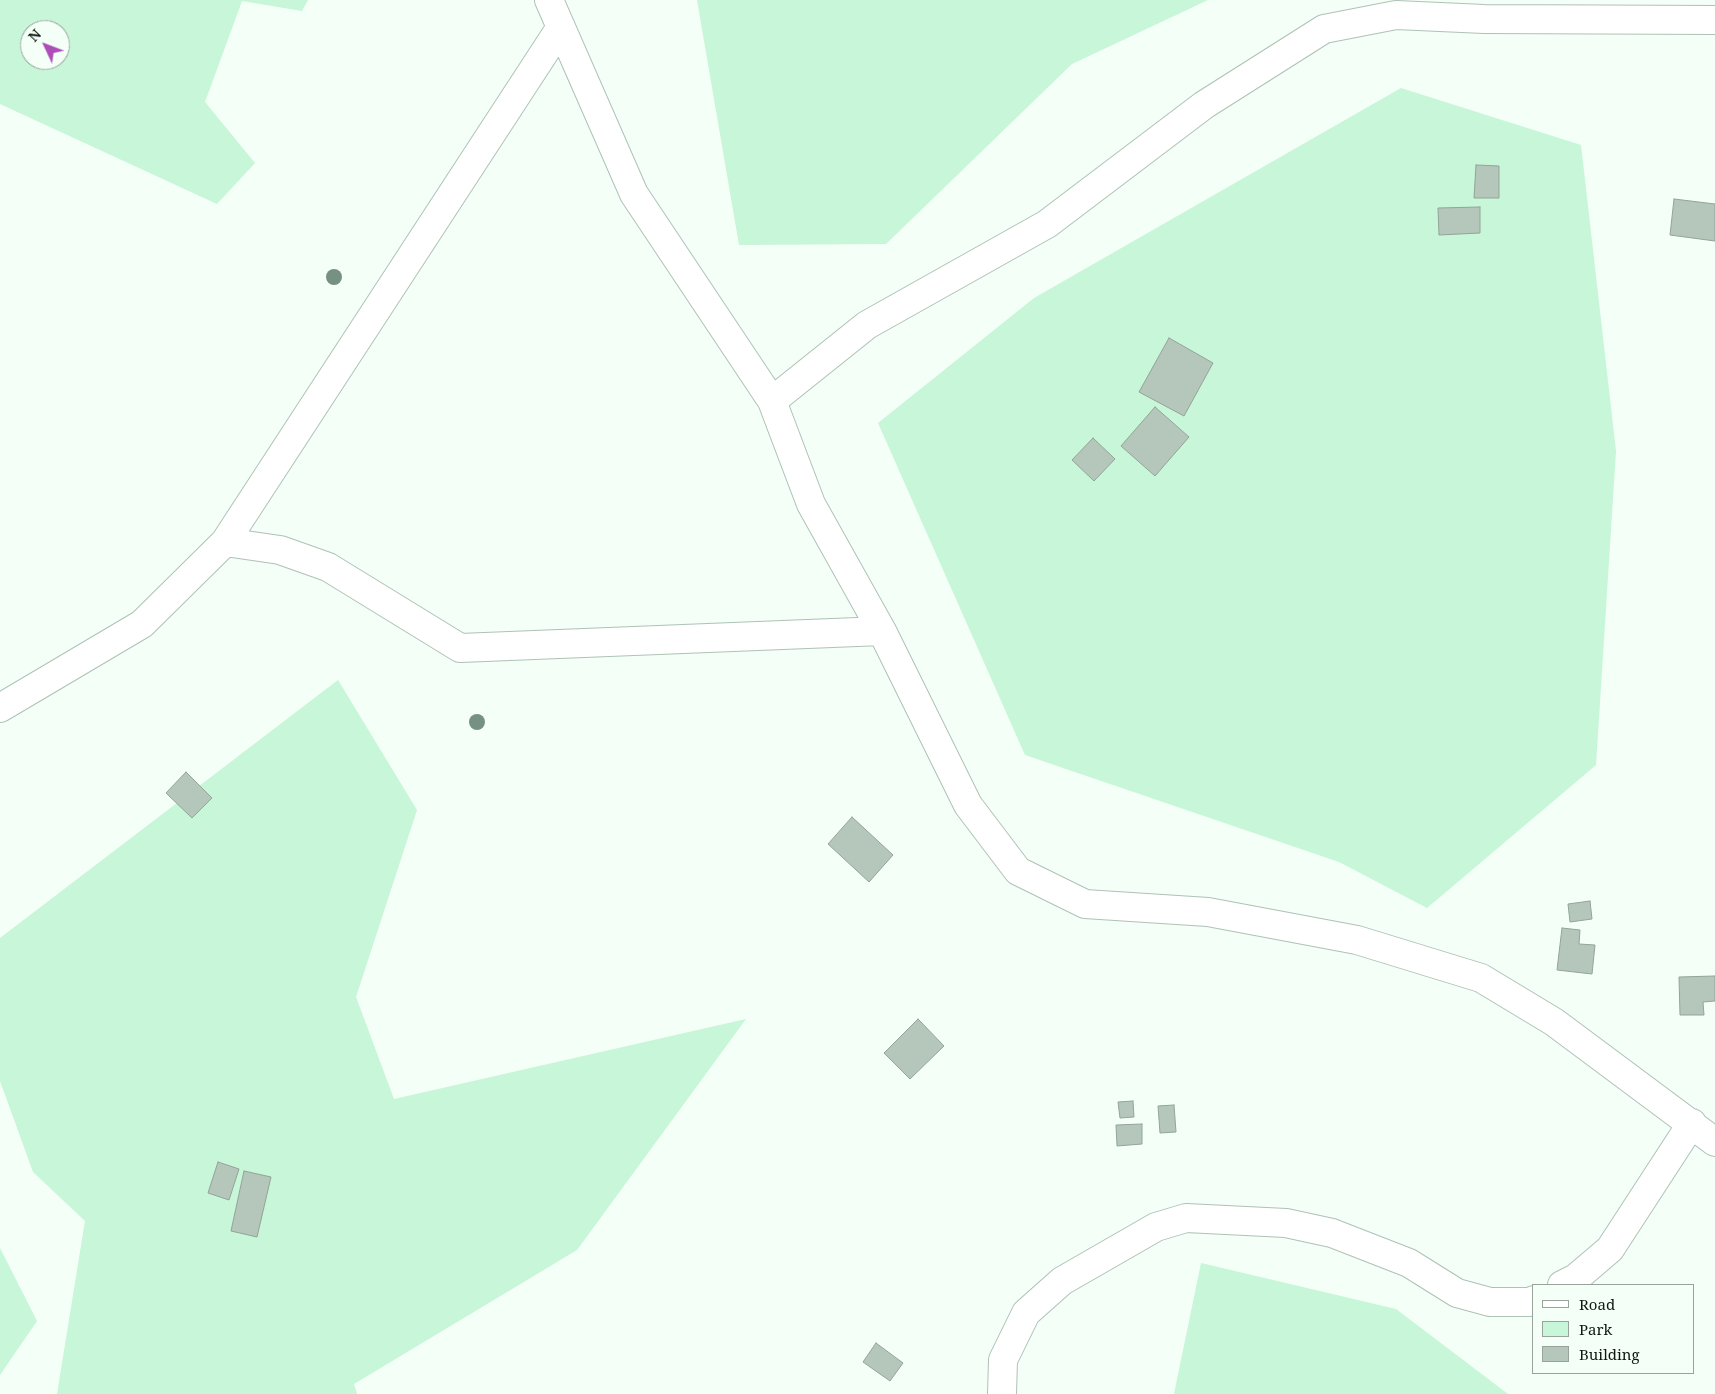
<!DOCTYPE html>
<style>
body{margin:0}
#map{position:relative;width:1715px;height:1394px;overflow:hidden;background:#f3fff7;font-family:"Noto Serif",serif}
canvas{display:block}
.legend{position:absolute;left:1532px;top:1284px;width:162px;height:90px;box-sizing:border-box;background:#f3fff7;border:1px solid #99a39c;margin:0;padding:6px 9px;list-style:none;font-size:15px;color:#111814}
.legend li{display:flex;align-items:center;gap:10px;height:25px}
.legend b{width:25px;border:1px solid #99a39c}
.north{position:absolute;left:20px;top:20px;width:50px;height:50px;box-sizing:border-box;background:#f3fff7;border:1px solid #99a39c;border-radius:50%;rotate:313deg;font-size:14px;font-weight:700;line-height:20px;text-align:center;color:#111814}
.north::after{content:'';display:block;margin:auto;width:18px;height:22px;background:#ad4eb8;clip-path:polygon(50% 0,100% 100%,50% 72%,0 100%)}
</style>
<div id="map">
<canvas width="1715" height="1394"></canvas>
<ul class="legend">
<li><b style="height:6px;background:#fff"></b>Road</li>
<li><b style="height:14px;background:#c7f6d8"></b>Park</li>
<li><b style="height:14px;background:#b5c7bb"></b>Building</li>
</ul>
<div class="north">N</div>
</div>
<script>
const ctx = document.querySelector('canvas').getContext('2d');
ctx.lineJoin = 'round';
function fill(path, color) {
  ctx.fillStyle = color;
  ctx.fill(path, 'evenodd');
}
function shape(rows) {
  const path = new Path2D();
  for (const r of rows) {
    path.moveTo(r[0], r[1]);
    for (let i = 2; i < r.length; i += 2) path.lineTo(r[i], r[i + 1]);
  }
  return path;
}
function stroke(path, color, width, dash) {
  ctx.strokeStyle = color;
  ctx.lineWidth = width;
  ctx.lineCap = dash ? 'butt' : 'round';
  ctx.setLineDash(dash || []);
  ctx.stroke(path);
}
fill(shape([
 [0,0,308,0,302,11,242,1,205,102,255,163,217,204,0,104],
 [30,30,60,30,60,60,30,60],
 [697,0,1208,0,1072,64,886,244,739,245],
 [1401,88,1581,145,1616,451,1596,765,1427,908,1339,862,1025,755,878,423,1034,298],
 [338,680,417,810,356,997,394,1099,746,1019,577,1250,354,1384,357,1394,57,1394,85,1221,33,1172,0,1081,0,938],
 [0,1248,37,1321,0,1375],
 [1201,1263,1396,1309,1508,1394,1174,1394]
]), '#c7f6d8');
const building = shape([
 [1476,165,1499,166,1499,198,1474,198,1476,165],
 [1674,199,1715,204,1715,241,1670,235,1674,199],
 [1480,207,1480,233,1439,235,1438,208,1480,207],
 [1169,338,1213,363,1184,416,1139,392,1169,338],
 [1155,407,1189,437,1155,476,1121,446,1155,407],
 [1093,438,1115,459,1094,481,1072,460,1093,438],
 [186,772,212,798,192,818,166,793,186,772],
 [852,817,893,855,869,882,828,844,852,817],
 [1590,901,1592,919,1570,922,1568,904,1590,901],
 [1562,928,1580,930,1579,944,1595,945,1592,974,1557,970,1562,928],
 [1715,976,1715,1001,1703,1002,1704,1015,1680,1015,1679,977,1715,976],
 [918,1019,944,1046,910,1079,884,1053,918,1019],
 [1133,1101,1134,1117,1120,1118,1118,1102,1133,1101],
 [1174,1105,1176,1132,1160,1133,1158,1106,1174,1105],
 [1142,1124,1142,1144,1117,1146,1116,1125,1142,1124],
 [218,1162,239,1169,229,1200,208,1193,218,1162],
 [244,1171,271,1177,257,1237,231,1231,244,1171],
 [876,1343,903,1363,890,1381,863,1362,876,1343]
]);
fill(building, '#b5c7bb');
stroke(building, '#93a499', 1);
const minor = shape([
 [549,0,634,194,772,401,811,504,882,631,968,805,1018,871,1085,904,1208,912,1357,940,1481,978,1554,1022,1715,1142],
 [772,401,867,325,1047,224,1204,105,1324,29,1396,15,1484,19,1715,20],
 [225,542,280,550,328,567,460,648,882,631],
 [0,708,142,624,225,542,561,27],
 [1562,1285,1576,1278,1610,1249,1692,1123],
 [1002,1394,1003,1360,1026,1313,1062,1281,1156,1227,1186,1218,1286,1223,1332,1233,1409,1263,1457,1293,1490,1302,1530,1302,1534,1300]
]);
stroke(minor, '#afc2b6', 30);
stroke(minor, '#fff', 28);
ctx.fillStyle = '#769081';
for (const [x, y] of [
 [334,277],
 [477,722]
]) {
  ctx.beginPath();
  ctx.arc(x, y, 8, 0, 2 * Math.PI);
  ctx.fill();
}
</script>
